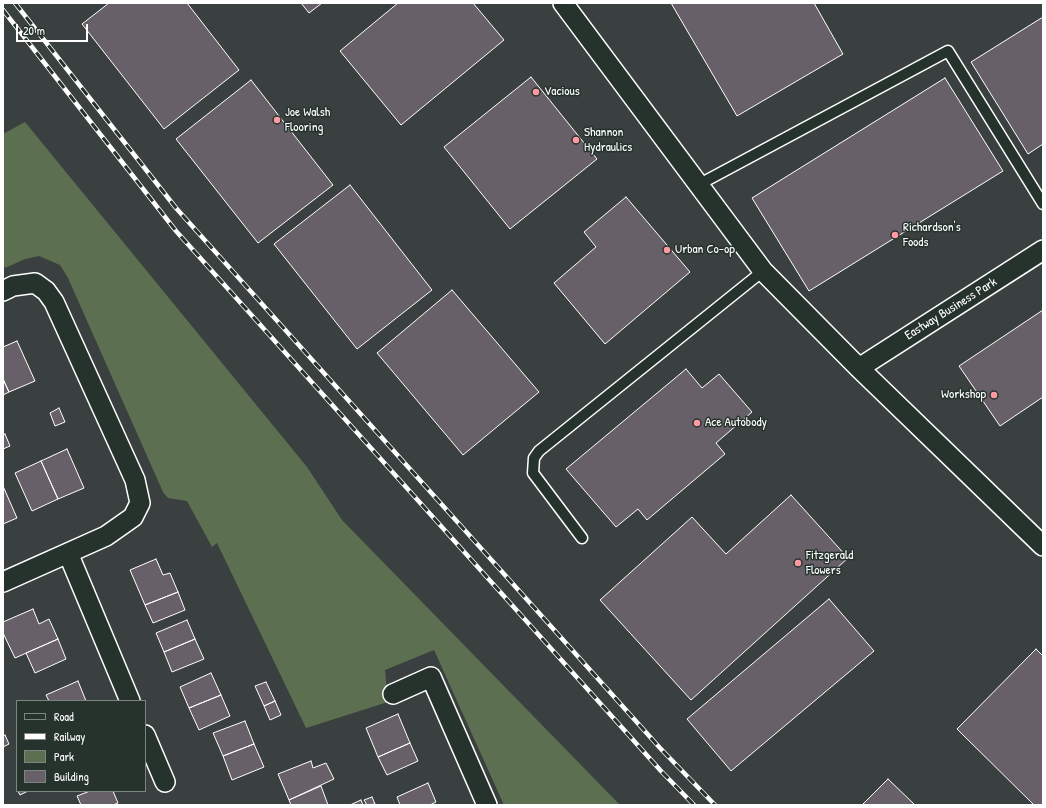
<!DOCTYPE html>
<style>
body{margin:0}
#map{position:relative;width:1046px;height:808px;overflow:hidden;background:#3a403f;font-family:"Patrick Hand",sans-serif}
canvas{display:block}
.frame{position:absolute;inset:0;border:4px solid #fff;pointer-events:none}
.legend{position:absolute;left:16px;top:700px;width:130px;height:92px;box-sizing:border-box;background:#26332d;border:1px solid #7d8581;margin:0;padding:5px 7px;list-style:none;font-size:12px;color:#fff}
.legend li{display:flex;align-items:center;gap:8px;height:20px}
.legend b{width:20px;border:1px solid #7d8581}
.scale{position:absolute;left:16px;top:24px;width:72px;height:18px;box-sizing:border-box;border:2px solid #fff;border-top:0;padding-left:5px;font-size:12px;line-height:14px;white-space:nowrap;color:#fff;-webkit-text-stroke:3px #26332d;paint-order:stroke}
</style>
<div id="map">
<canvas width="1046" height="808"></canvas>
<div class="frame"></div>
<ul class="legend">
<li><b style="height:5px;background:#26332d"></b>Road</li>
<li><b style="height:5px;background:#fff"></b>Railway</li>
<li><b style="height:11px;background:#5d6f51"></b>Park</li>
<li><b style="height:11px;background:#686068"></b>Building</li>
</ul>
<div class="scale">20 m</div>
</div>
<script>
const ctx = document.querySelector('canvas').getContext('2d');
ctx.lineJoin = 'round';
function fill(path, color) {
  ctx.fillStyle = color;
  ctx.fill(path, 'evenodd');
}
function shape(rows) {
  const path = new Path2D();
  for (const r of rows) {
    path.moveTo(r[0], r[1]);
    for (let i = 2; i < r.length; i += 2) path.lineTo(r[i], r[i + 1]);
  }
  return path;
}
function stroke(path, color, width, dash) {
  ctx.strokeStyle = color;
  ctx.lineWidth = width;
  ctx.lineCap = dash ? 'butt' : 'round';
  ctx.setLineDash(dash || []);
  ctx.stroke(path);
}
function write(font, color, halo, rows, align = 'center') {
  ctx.font = font + ' "Patrick Hand",sans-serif';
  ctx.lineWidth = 3;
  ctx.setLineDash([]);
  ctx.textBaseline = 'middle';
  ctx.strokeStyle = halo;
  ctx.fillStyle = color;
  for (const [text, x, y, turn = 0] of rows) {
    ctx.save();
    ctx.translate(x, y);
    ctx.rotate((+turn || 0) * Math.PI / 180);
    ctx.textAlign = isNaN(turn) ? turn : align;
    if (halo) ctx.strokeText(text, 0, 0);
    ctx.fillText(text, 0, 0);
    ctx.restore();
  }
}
fill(shape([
 [25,122,307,467,342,520,620,805,504,805,434,650,385,670,388,702,306,728,217,543,212,547,187,501,168,498,163,492,68,278,60,265,39,256,25,259,5,268,3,262,3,134]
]), '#5d6f51');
const building = shape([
 [109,3,187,3,239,70,164,129,82,24,109,3],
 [301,3,322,3,309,13,301,3],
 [398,3,473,3,504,40,401,125,340,51,398,3],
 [671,3,814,3,843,54,737,116,671,3],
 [1043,17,1043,144,1028,154,971,62,1043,17],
 [531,77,597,159,510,229,444,147,531,77],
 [945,78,1003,171,809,291,752,198,945,78],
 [251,80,333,185,258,243,176,139,251,80],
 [350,185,432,290,357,349,274,244,350,185],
 [626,197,690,272,605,344,554,283,596,247,584,232,626,197],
 [452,290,539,392,463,455,377,353,452,290],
 [1043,310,1043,397,1000,426,959,366,1043,310],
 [17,341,35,381,9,392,3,379,3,347,17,341],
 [686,369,702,388,719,374,752,412,716,443,725,454,647,520,638,509,616,527,566,469,686,369],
 [3,379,9,392,3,395,3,379],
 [59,408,65,422,55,426,50,413,59,408],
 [5,434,10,446,3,449,3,435,5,434],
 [67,449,84,488,58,499,41,461,67,449],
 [41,461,58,499,32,511,15,473,41,461],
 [3,486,17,518,3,524,3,486],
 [791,495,848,558,691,700,600,600,692,517,726,554,791,495],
 [156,559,163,575,170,573,178,592,145,605,130,570,156,559],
 [178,592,185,610,153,623,145,605,178,592],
 [829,599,874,651,731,771,687,719,829,599],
 [33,609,39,624,49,619,58,639,15,658,3,633,3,622,33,609],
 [187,620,195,639,164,652,156,633,187,620],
 [58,639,66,659,35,673,26,653,58,639],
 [195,639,204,659,172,672,164,652,195,639],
 [1036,649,1043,656,1043,805,1034,805,957,729,1036,649],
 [211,673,221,695,189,708,180,687,211,673],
 [78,681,86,701,49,701,46,695,78,681],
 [266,682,275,701,264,706,255,686,266,682],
 [221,695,230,716,199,730,189,708,221,695],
 [275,701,281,715,270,720,264,706,275,701],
 [398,714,410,743,378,757,366,728,398,714],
 [245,721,254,744,223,756,213,733,245,721],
 [5,735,9,744,3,747,3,737,5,735],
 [410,743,418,761,387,775,378,757,410,743],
 [254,744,264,767,232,780,223,756,254,744],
 [311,761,313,768,326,763,334,779,289,800,278,774,311,761],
 [888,779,915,805,862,805,888,779],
 [428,783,436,802,430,805,400,805,397,797,428,783],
 [321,786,328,805,291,805,289,800,321,786],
 [18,791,28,791,20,795,18,791],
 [90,791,113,791,118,803,113,805,81,805,77,796,90,791],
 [372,797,375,804,367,805,364,800,372,797],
 [361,800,363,805,350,805,361,800]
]);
fill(building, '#686068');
stroke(building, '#fff', 1);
const service = shape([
 [698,185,948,51,1043,204],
 [582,538,533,473,534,458,539,451,763,271]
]);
const minor = shape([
 [563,3,763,271,859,368,1043,546],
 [3,291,13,286,35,283,46,291,54,302,135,480,140,503,133,517,106,536,3,582],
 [859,368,1043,250],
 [68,553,130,701],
 [393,694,431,677,487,805],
 [145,735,165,782]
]);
stroke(service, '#fff', 13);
stroke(minor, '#fff', 22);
stroke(service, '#26332d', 10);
stroke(minor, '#26332d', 19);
const rail = shape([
 [15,3,176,208,660,748,715,805],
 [3,10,176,231,661,771,694,805]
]);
stroke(rail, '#fff', 4.5);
stroke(rail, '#26332d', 3, [9]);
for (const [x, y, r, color] of [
 [536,92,4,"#ff9aa2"],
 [277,120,4,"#ff9aa2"],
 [576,140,4,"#ff9aa2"],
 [895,235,4,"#ff9aa2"],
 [667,250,4,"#ff9aa2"],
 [994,395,4,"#ff9aa2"],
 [697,423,4,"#ff9aa2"],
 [798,563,4,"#ff9aa2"]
]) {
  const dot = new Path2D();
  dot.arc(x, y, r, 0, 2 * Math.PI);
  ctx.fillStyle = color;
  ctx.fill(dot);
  stroke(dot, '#26332d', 1.5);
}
write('13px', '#fff', '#26332d', [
 ["Vacious",544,92],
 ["Joe Walsh",285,113],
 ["Flooring",285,128],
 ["Shannon",584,133],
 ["Hydraulics",584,148],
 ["Richardson's",903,228],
 ["Foods",903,243],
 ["Urban Co-op",675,250],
 ["Workshop",986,395,"right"],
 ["Ace Autobody",705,423],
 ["Fitzgerald",806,556],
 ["Flowers",806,571]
], 'left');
write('13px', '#fff', '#26332d', [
 ["Eastway Business Park",951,309,-32]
]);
</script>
